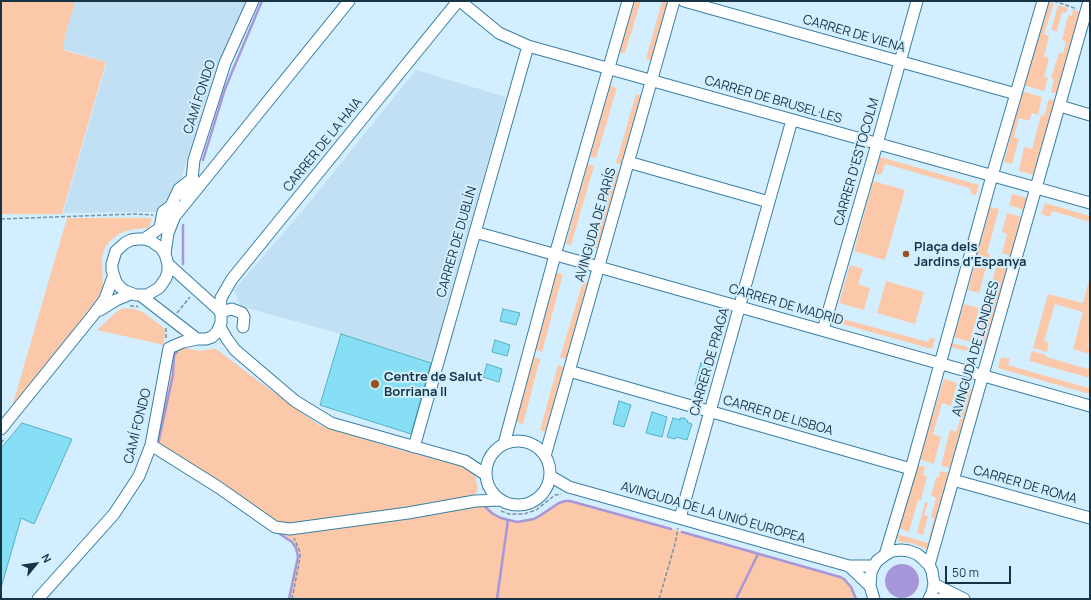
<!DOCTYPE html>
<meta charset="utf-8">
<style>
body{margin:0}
#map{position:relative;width:1091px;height:600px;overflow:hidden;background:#d3efff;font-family:Manrope,sans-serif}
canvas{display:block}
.frame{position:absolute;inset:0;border:2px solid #163444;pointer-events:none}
.north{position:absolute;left:16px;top:544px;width:40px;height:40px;-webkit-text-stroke:3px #d3efff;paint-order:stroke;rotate:61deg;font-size:11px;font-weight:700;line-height:16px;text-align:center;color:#163444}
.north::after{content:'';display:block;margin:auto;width:14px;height:18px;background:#163444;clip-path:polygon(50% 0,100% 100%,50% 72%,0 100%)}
.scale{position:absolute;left:945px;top:566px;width:66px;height:18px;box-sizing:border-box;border:2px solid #163444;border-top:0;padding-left:5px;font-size:12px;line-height:14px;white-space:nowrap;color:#163444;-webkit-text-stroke:3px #d3efff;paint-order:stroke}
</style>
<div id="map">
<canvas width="1091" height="600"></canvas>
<div class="frame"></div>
<div class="north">N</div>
<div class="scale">50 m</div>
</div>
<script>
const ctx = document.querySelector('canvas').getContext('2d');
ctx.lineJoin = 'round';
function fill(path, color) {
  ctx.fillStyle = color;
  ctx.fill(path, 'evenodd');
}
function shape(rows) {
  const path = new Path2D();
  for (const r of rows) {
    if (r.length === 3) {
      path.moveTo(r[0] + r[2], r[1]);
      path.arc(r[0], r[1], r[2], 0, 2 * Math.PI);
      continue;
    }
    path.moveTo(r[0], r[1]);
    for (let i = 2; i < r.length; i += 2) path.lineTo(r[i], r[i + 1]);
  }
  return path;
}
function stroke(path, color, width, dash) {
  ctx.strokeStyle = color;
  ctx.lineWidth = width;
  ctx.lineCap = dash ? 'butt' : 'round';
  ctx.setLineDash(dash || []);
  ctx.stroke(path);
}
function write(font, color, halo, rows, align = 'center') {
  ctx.font = font + ' Manrope,sans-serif';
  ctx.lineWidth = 4;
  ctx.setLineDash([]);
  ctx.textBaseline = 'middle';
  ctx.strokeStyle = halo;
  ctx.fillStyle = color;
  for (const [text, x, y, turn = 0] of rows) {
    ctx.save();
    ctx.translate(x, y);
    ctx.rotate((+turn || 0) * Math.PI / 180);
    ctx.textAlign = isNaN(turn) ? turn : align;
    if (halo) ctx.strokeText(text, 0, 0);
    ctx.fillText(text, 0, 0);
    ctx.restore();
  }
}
fill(shape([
 [75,1,248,1,223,57,216,68,181,179,158,212,63,213,107,62,63,49,65,37],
 [416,70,506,97,431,363,341,334,240,306,234,290,304,209]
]), '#c2e0f3');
fill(shape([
 [1,1,75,1,65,37,63,50,106,62,62,214,1,214],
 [635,1,641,1,625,53,619,52],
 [662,1,669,1,652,61,646,59],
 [1049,2,1054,3,1044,34,1049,36,1044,57,1049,58,1044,77,1048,78,1044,91,1024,85],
 [1058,5,1068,8,1066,13,1062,12,1057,31,1051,30],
 [1073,9,1081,12,1057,94,1051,92,1054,79,1051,78,1059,53,1063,53,1066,42,1062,40,1068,15,1072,16],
 [610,86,617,88,596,158,590,157],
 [1022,91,1042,97,1038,115,1032,113,1029,121,1019,118,1014,137,1019,139,1012,164,1004,162],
 [636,94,642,96,622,165,616,163],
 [1049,99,1055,100,1034,175,1019,171,1024,147,1032,149,1041,115,1044,116],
 [880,157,979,185,976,195,975,195,971,194,971,191,969,188,886,164,884,166,882,174,878,175,876,174,876,172],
 [588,164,594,166,571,245,566,244],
 [614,170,621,172,597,249,592,247],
 [873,181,905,190,885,260,854,251],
 [1012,194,1027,198,1024,210,1009,205],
 [1045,203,1090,216,1090,222,1052,211,1050,217,1041,214],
 [990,207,999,209,987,253,990,254,979,293,968,290],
 [1007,213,1022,217,986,345,976,343,997,263,1006,265,1009,255,1002,253,1007,234,1002,232],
 [67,218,152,218,149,228,135,229,126,231,119,234,109,242,104,250,102,257,103,288,97,300,12,407],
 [850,265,863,269,858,284,870,288,864,310,839,303],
 [557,273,563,274,542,352,535,350],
 [1089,280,1090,280,1090,337,1088,346,1090,347,1090,354,1073,349,1083,312,1055,304,1044,341,1049,343,1047,352,1033,348,1048,294,1083,303],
 [583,281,588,282,568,359,560,358],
 [886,281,924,292,915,324,877,313],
 [964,304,979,308,970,342,954,337],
 [123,308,134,309,143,312,164,328,165,331,164,345,97,330,116,312],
 [837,312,841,312,842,313,841,316,843,319,928,342,930,338,934,338,935,340,932,349,835,322],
 [952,343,968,347,967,351,951,347],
 [186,348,200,351,211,349,216,349,219,351,257,380,319,425,390,447,460,466,470,470,475,476,477,484,478,491,473,496,456,501,297,524,280,524,156,445,171,374,172,353,178,349],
 [1032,351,1046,355,1046,357,1088,369,1090,361,1090,378,1029,361],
 [533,357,540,359,523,424,516,422],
 [1001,357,1010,359,1008,365,1088,388,1090,384,1090,394,998,368],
 [558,365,565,367,545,432,540,430],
 [944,379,957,383,951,406,942,403,933,434,941,437,934,464,919,459],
 [963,387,973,390,950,468,941,466,950,430,956,432,962,413,957,411],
 [917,465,925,467,923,475,927,476,921,500,918,500,909,532,899,528],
 [940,471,949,473,931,538,929,538,934,518,931,517,936,498,931,496,936,477,939,477],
 [571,500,840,577,849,583,852,587,857,599,290,599,299,557,297,548,294,542,283,534,483,505,493,514,502,518,517,521,524,520,534,518,541,515,553,505,559,502],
 [925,502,928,503,924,515,928,516,923,535,917,533],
 [897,534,928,543,930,544,929,546,926,549,912,543,899,542,897,538]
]), '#fbc9a9');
fill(shape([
 [902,581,17]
]), '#a797da');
stroke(shape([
 [203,160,225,89,232,72,262,1],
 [183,225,183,264],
 [158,444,173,375,174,355,177,352],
 [482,504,493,514,501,518,517,522,534,519,541,515,559,503,565,501,570,501,671,529],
 [277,532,292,542,296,548,298,557,289,599],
 [682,532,840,577,844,579,851,587,856,599],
 [497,599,508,520],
 [736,599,758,554]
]), '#a797da', 2.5);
const building = shape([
 [503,309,520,313,516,325,500,321,503,309],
 [341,334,431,363,411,434,320,405,341,334],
 [495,340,510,345,507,356,492,352,495,340],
 [701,363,711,366,706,388,695,385,701,363],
 [487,364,502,369,499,382,483,377,487,364],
 [619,401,631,405,624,427,613,424,619,401],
 [652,412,667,417,662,437,646,433,652,412],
 [673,418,680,420,680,418,684,418,688,421,687,422,692,424,687,440,676,437,675,439,667,437,673,418],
 [22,423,72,439,34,524,21,518,1,588,1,448,22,423]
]);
fill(building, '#86dff4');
stroke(building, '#55afc4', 1);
const minor = shape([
 [460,1,499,33,528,46,1090,203],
 [684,1,1016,94],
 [1060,106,1090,115],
 [628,162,769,202],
 [186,199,192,179,194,160,225,63,253,1],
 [160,228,163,212,171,206,179,189,193,178],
 [475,232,1090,406],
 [144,239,160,228,175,216,349,1],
 [165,254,161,248,151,241,144,239,138,239,131,240,125,243,116,251,112,264,112,270,116,282,120,287,125,291,136,295,147,295,159,288,166,278,168,271,168,264,165,254,168,233,174,218],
 [140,295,197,339,206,339,212,337,217,332,221,323,221,315,220,311,168,264],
 [100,310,116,300,131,294],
 [220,311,221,298,232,279,458,1],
 [220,312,232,309,242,313,244,317,243,327],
 [220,327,227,339,235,350,295,401,331,423,465,461,486,475],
 [823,330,877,144,917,1],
 [569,371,911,469],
 [1,429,94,314,105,299,113,277],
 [518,473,32],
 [504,444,555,255,628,1],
 [151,445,218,487,275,527,290,529,408,513,475,501,500,500],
 [414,447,528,46],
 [545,456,674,1],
 [550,476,569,487,849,566,874,566],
 [953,480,1090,518],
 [680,518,792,120],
 [885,555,911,469,992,176,1043,1],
 [929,565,1089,1],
 [849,566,870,586],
 [934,584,964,599],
 [38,599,114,514,139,476,151,445,169,348,183,342,197,339],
 [874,599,870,586,871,572,874,566,877,561,885,555,892,551,901,550,909,551,917,554,923,559,929,565,932,571,934,584,932,593,929,599],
 [940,599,960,598]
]);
stroke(minor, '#387fa4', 13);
stroke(shape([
 [1054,1,1077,9],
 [1,219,135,214,153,215],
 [130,306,136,306,138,307],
 [177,313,190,297],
 [166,338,166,328],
 [1,443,5,438],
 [501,511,509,514,524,514,536,510,555,495,561,494],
 [292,599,300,558,300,552,294,538],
 [659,599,675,544,678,528]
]), '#7794a4', 1.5, [4, 2]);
stroke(minor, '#fff', 11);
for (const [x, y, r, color] of [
 [906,254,4,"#965422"],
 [375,384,5,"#965422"]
]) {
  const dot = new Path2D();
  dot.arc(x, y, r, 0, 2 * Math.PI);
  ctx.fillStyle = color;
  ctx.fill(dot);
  stroke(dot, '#d3efff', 1.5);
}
write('13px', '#163444', '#d3efff', [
 ["CARRER DE VIENA",854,34,16],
 ["CAMÍ FONDO",200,97,-72],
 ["CARRER DE BRUSEL·LES",773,100,16],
 ["CARRER DE LA HAIA",323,145,-51],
 ["CARRER D'ESTOCOLM",857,162,-74],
 ["AVINGUDA DE PARÍS",596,225,-74],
 ["CARRER DE DUBLÍN",457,242,-74],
 ["CARRER DE MADRID",786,305,16],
 ["AVINGUDA DE LONDRES",976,349,-74],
 ["CARRER DE PRAGA",710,362,-74],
 ["CARRER DE LISBOA",778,416,16],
 ["CAMÍ FONDO",138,426,-76],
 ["CARRER DE ROMA",1025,485,16],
 ["AVINGUDA DE LA UNIÓ EUROPEA",713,513,16]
]);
write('bold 13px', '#163444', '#d3efff', [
 ["Plaça dels",914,247],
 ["Jardins d'Espanya",914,262],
 ["Centre de Salut",384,377],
 ["Borriana II",384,392]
], 'left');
</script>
